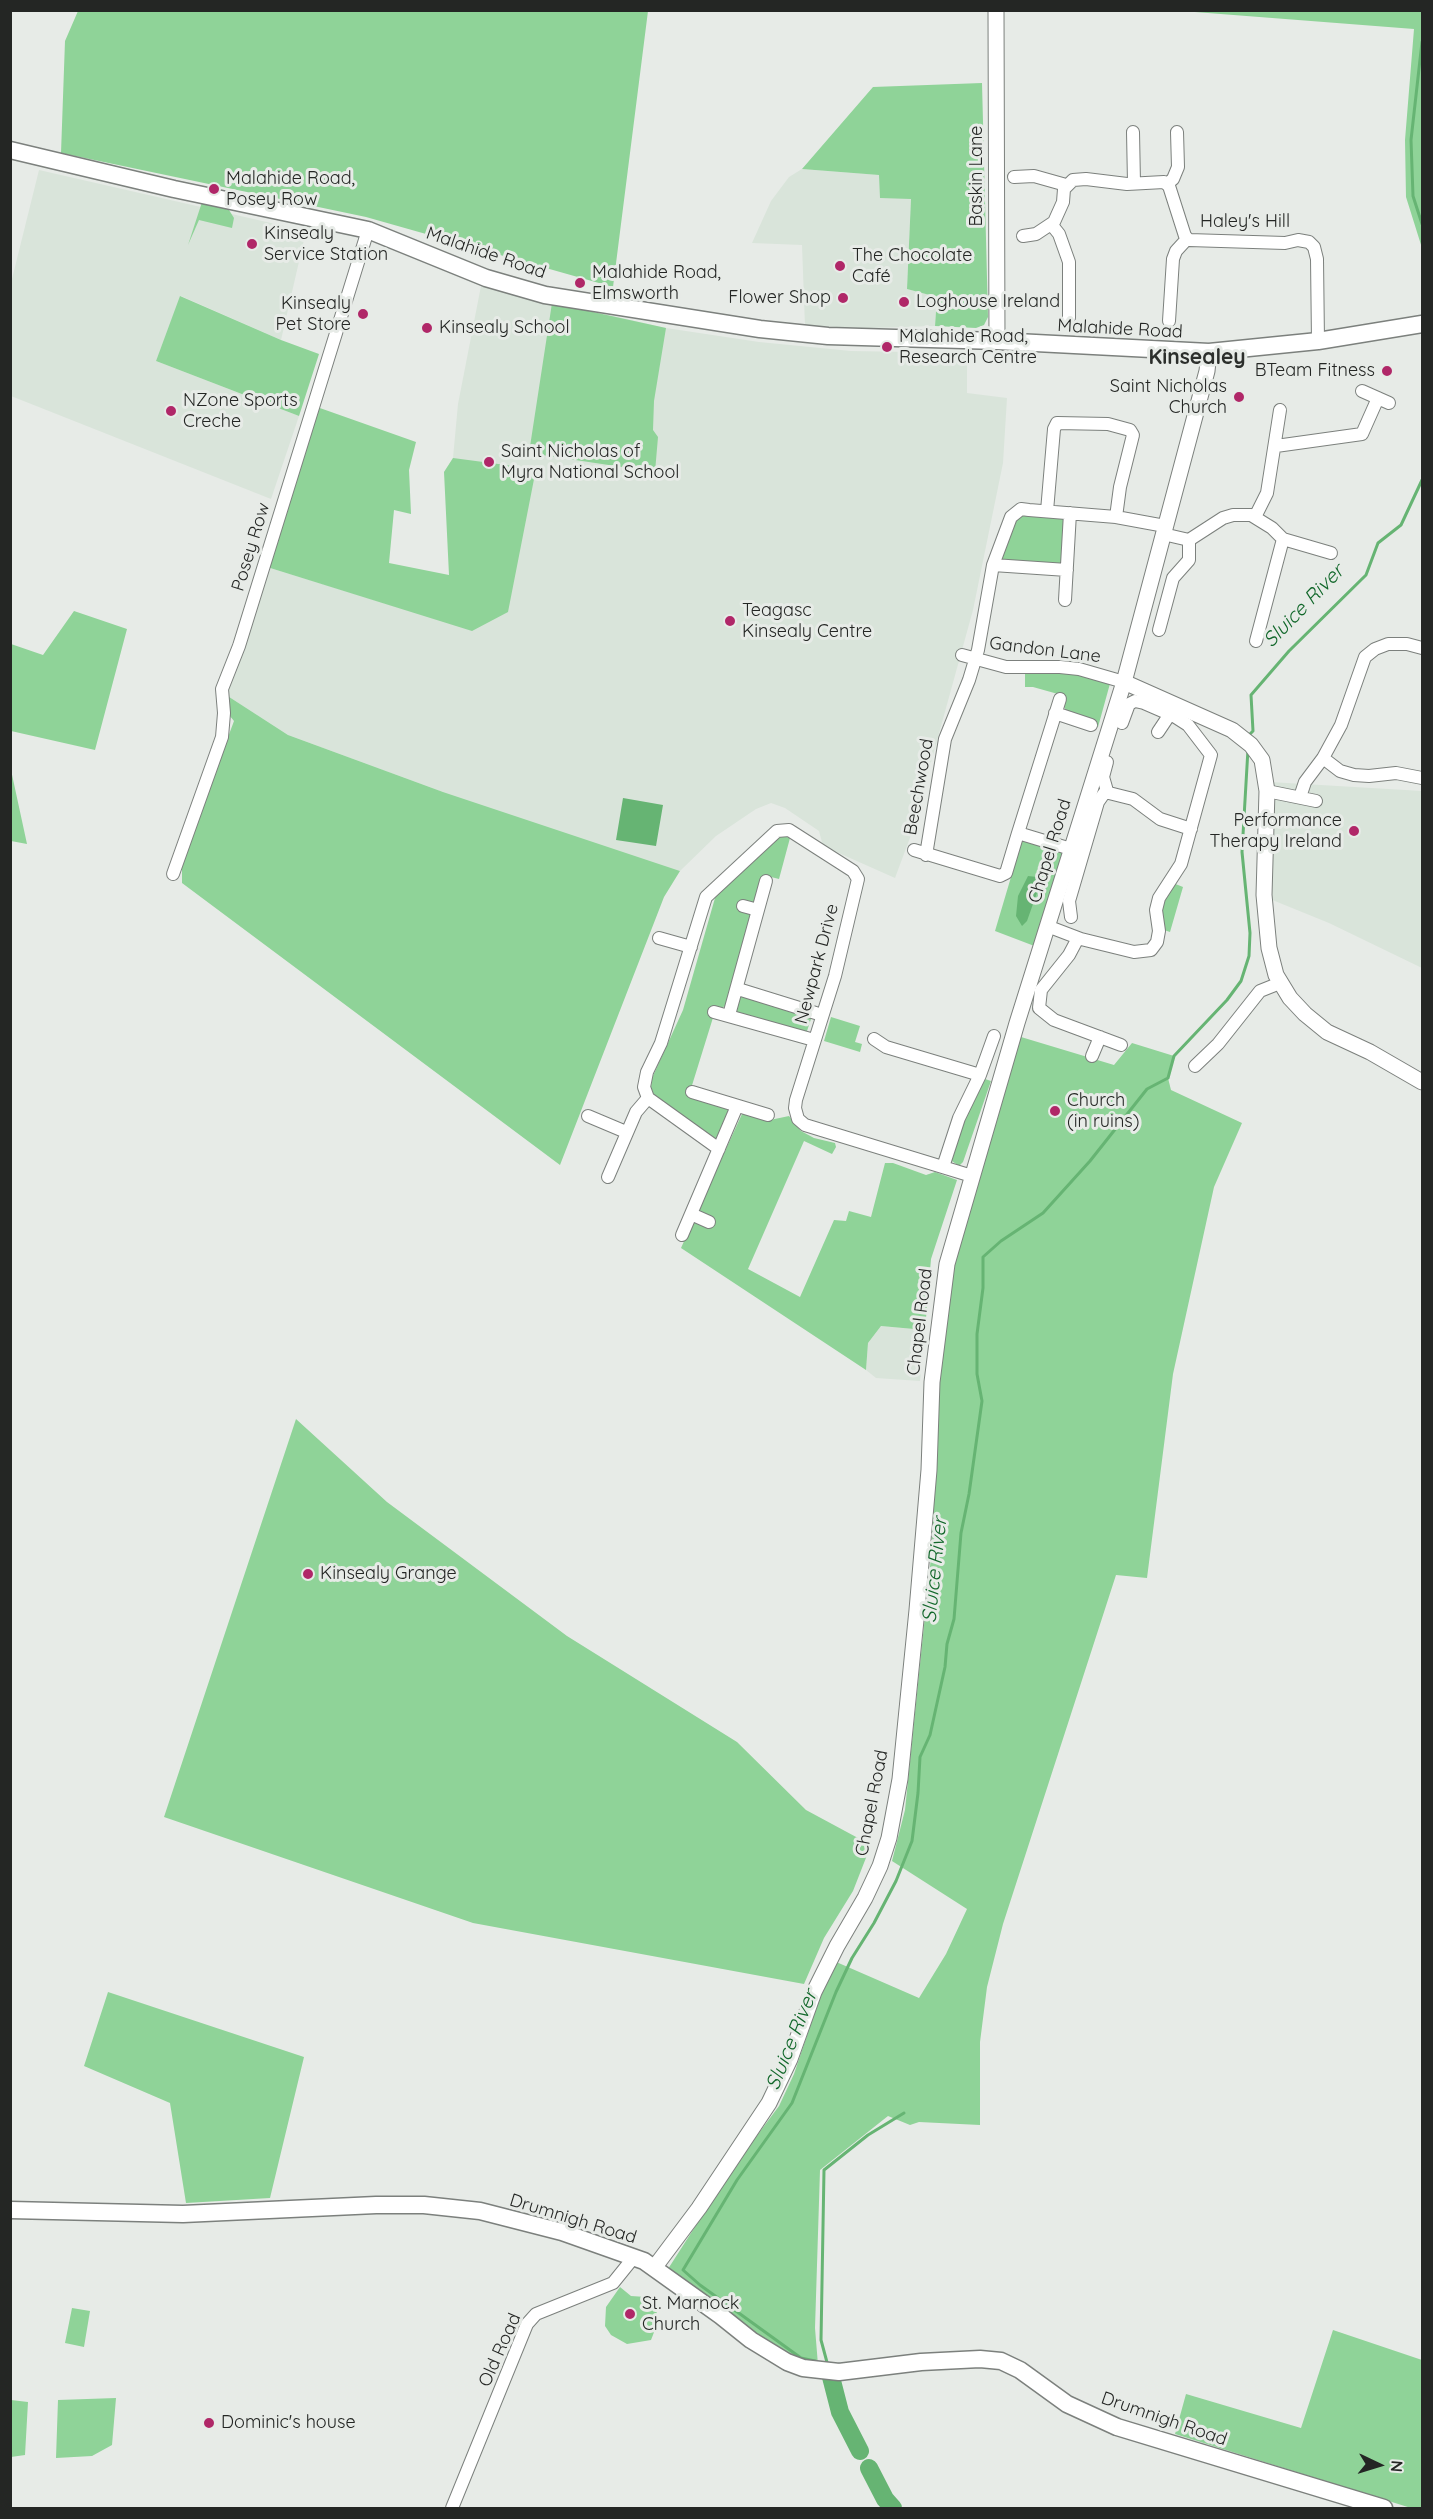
<!DOCTYPE html>
<meta charset="utf-8">
<style>
body{margin:0}
#map{position:relative;width:1433px;height:2519px;overflow:hidden;background:#e7ebe7;font-family:Quicksand,sans-serif}
canvas{display:block}
.frame{position:absolute;inset:0;border:12px solid #242624;pointer-events:none}
.north{position:absolute;left:1349px;top:2435px;width:60px;height:60px;-webkit-text-stroke:4px #e7ebe7;paint-order:stroke;rotate:94deg;font-size:16px;font-weight:700;line-height:24px;text-align:center;color:#242624}
.north::after{content:'';display:block;margin:auto;width:21px;height:27px;background:#242624;clip-path:polygon(50% 0,100% 100%,50% 72%,0 100%)}
</style>
<div id="map">
<canvas width="1433" height="2519"></canvas>
<div class="frame"></div>
<div class="north">N</div>
</div>
<script>
const ctx = document.querySelector('canvas').getContext('2d');
ctx.lineJoin = 'round';
function fill(path, color) {
  ctx.fillStyle = color;
  ctx.fill(path, 'evenodd');
}
function shape(rows) {
  const path = new Path2D();
  for (const r of rows) {
    path.moveTo(r[0], r[1]);
    for (let i = 2; i < r.length; i += 2) path.lineTo(r[i], r[i + 1]);
  }
  return path;
}
function stroke(path, color, width, dash) {
  ctx.strokeStyle = color;
  ctx.lineWidth = width;
  ctx.lineCap = dash ? 'butt' : 'round';
  ctx.setLineDash(dash || []);
  ctx.stroke(path);
}
function write(font, color, halo, rows, align = 'center') {
  ctx.font = font + ' Quicksand,sans-serif';
  ctx.lineWidth = 6;
  ctx.setLineDash([]);
  ctx.textBaseline = 'middle';
  ctx.strokeStyle = halo;
  ctx.fillStyle = color;
  for (const [text, x, y, turn = 0] of rows) {
    ctx.save();
    ctx.translate(x, y);
    ctx.rotate((+turn || 0) * Math.PI / 180);
    ctx.textAlign = isNaN(turn) ? turn : align;
    if (halo) ctx.strokeText(text, 0, 0);
    ctx.fillText(text, 0, 0);
    ctx.restore();
  }
}
fill(shape([
 [802,169,880,175,911,199,907,289,937,297,935,326,869,328,805,326,802,245,752,243,771,201,789,177],
 [39,170,306,231,281,340,181,296,156,361,299,416,271,499,11,396,11,283],
 [481,286,666,328,759,342,851,351,967,353,967,393,1007,398,1003,463,973,610,911,835,895,878,823,846,819,831,785,808,771,803,756,809,716,836,680,871,443,792,288,735,223,693,267,567,472,630,444,472,453,458,458,404],
 [1270,782,1422,791,1422,968,1329,923,1265,897],
 [881,1326,925,1330,920,1381,876,1378,866,1370,868,1343]
]), '#d9e4da');
fill(shape([
 [78,11,648,11,613,287,366,217,61,153,65,41],
 [1182,11,1422,11,1422,248,1406,197,1405,140,1414,29],
 [982,83,988,317,984,325,976,328,935,326,937,297,907,289,911,199,880,198,879,175,802,169,873,87],
 [202,202,229,210,234,218,232,228,199,220,188,245],
 [180,296,281,340,319,354,299,416,156,361],
 [552,303,666,328,654,401,653,430,658,437,655,472,529,453],
 [317,407,416,442,409,470,411,514,394,510,389,563,449,575,444,472,453,458,536,469,508,612,472,631,267,567],
 [1017,515,1064,515,1062,564,1006,561,1000,558],
 [74,611,127,629,95,750,11,731,11,644,43,655],
 [1057,671,1111,680,1098,727,1094,726,1096,720,1066,710,1064,707,1065,696,1033,687,1025,687,1025,672],
 [223,693,288,735,443,792,680,871,664,897,560,1165,182,883,182,861,234,721,220,704],
 [10,770,11,770,27,844,11,841],
 [777,834,790,838,779,879,763,875,756,901,750,913,752,916,727,1004,721,1009,716,1008,689,1095,731,1109,718,1141,655,1099,651,1087,652,1078,683,1010,715,898,720,889,757,858],
 [1022,840,1065,852,1037,947,995,931],
 [1173,883,1183,887,1170,932,1161,929,1159,909],
 [742,995,812,1016,806,1034,737,1012,735,1009],
 [831,1017,860,1026,855,1042,862,1044,860,1052,824,1041],
 [1021,1037,1114,1065,1132,1043,1174,1056,1168,1078,1171,1090,1242,1123,1214,1187,1173,1374,1147,1578,1116,1575,1003,1924,987,1987,980,2042,980,2125,919,2122,910,2125,888,2116,820,2170,815,2328,818,2365,789,2357,763,2343,668,2269,732,2169,779,2106,794,2074,821,1994,834,1961,919,1998,946,1954,967,1909,892,1861,905,1810,931,1557,938,1381,953,1263],
 [985,1079,991,1081,963,1162,959,1166,949,1159,966,1112],
 [742,1114,770,1120,789,1116,801,1131,814,1138,835,1143,836,1147,832,1154,804,1141,748,1269,800,1297,834,1220,846,1221,849,1211,871,1217,885,1163,893,1163,926,1175,935,1172,957,1180,931,1259,925,1330,881,1326,868,1343,866,1370,681,1248,690,1228,701,1214,699,1208],
 [296,1419,387,1502,567,1636,737,1742,806,1810,871,1845,853,1891,824,1938,804,1984,473,1923,164,1817],
 [108,1992,304,2057,270,2198,186,2203,170,2103,84,2066],
 [620,2287,631,2296,646,2297,656,2308,658,2322,651,2340,627,2344,611,2335,605,2326,606,2307],
 [72,2308,90,2311,84,2347,65,2343],
 [1333,2330,1422,2360,1422,2508,1411,2508,1175,2434,1186,2394,1301,2428],
 [116,2398,112,2445,92,2456,56,2458,58,2400],
 [11,2400,28,2402,25,2455,11,2457]
]), '#8fd398');
fill(shape([
 [623,798,663,805,656,846,616,840],
 [1028,876,1037,877,1039,887,1027,921,1022,926,1016,916,1018,896]
]), '#66b473');
stroke(shape([
 [1422,42,1411,140,1413,196,1422,224],
 [1249,735,1253,731,1251,695,1289,651,1366,575,1378,543,1401,525,1422,480],
 [815,2361,801,2358,700,2285,683,2270,737,2180,792,2103,836,1992,852,1958,874,1923,896,1881,912,1841,918,1793,920,1757,930,1735,945,1667,947,1644,954,1619,961,1533,969,1494,982,1401,977,1374,977,1334,983,1288,983,1257,1001,1241,1043,1213,1090,1161,1147,1089,1168,1078,1174,1056,1227,1000,1241,981,1249,956,1250,933,1242,852,1248,749],
 [828,2366,821,2340,824,2170,868,2135,904,2113]
]), '#66b473', 3);
stroke(shape([
 [831,2377,840,2412,860,2451],
 [869,2468,885,2499,893,2508]
]), '#66b473', 18);
const minor = shape([
 [1133,132,1134,183],
 [1014,177,1034,176,1066,185],
 [1167,184,1173,179,1178,167,1177,132],
 [1051,224,1059,234,1069,262,1069,318],
 [1023,236,1036,234,1054,222,1063,202,1064,189,1073,180,1086,179,1127,184,1164,182,1169,186,1185,236,1189,240,1285,243,1298,240,1309,242,1314,247,1317,259,1318,341],
 [1169,321,1173,259,1176,251,1187,239],
 [1362,391,1389,403],
 [1276,446,1362,434,1378,398],
 [1047,511,1054,429,1057,423,1108,424,1130,430,1133,435,1120,487,1116,517],
 [1255,517,1267,493,1280,410],
 [1163,534,1189,540,1223,518,1233,515,1251,515,1272,528,1283,539,1331,553],
 [993,565,1067,570],
 [1065,600,1070,513],
 [1159,630,1173,578,1189,560,1189,540],
 [1256,641,1283,539],
 [962,655,1006,667,1060,667,1079,669,1124,682],
 [1055,713,1091,725],
 [1158,732,1170,714],
 [1323,758,1340,771,1354,775,1369,776,1396,773,1422,778],
 [1107,762,1103,777,1107,791],
 [1267,791,1316,801],
 [1300,797,1305,782,1323,758,1341,725,1365,657,1375,649,1388,644,1407,644,1422,648],
 [1018,833,1060,699],
 [914,850,1000,876,1006,873,1018,833,1071,849],
 [926,855,945,739,969,680,978,650,993,565,1011,517,1021,509,1029,510,1116,517,1165,526],
 [173,874,222,737,224,713,222,689,239,646,368,230],
 [743,906,758,910],
 [1071,917,1069,901,1098,802,1105,792,1133,799,1160,819,1191,829],
 [1047,926,1081,939,1134,952,1151,950,1157,942,1159,931,1156,910,1159,898,1181,864,1211,755,1188,725,1174,716,1144,703,1135,701,1129,704,1122,723],
 [659,938,691,947],
 [1078,938,1069,955,1041,990,1039,1008,1054,1020,1121,1045],
 [738,989,822,1015],
 [714,1012,814,1040],
 [729,1015,766,881],
 [874,1039,886,1047,980,1075],
 [1092,1056,1100,1037],
 [1195,1066,1218,1044,1260,991,1280,983],
 [692,1092,768,1115],
 [648,1098,644,1087,647,1072,661,1043,706,897,777,831,789,830,853,871,858,879,835,976,796,1100,795,1108,798,1119,805,1125,972,1176],
 [648,1098,719,1149],
 [588,1116,626,1132],
 [943,1167,959,1118,980,1075,994,1036],
 [608,1177,636,1112,648,1098],
 [691,1214,709,1222],
 [682,1235,737,1106],
 [452,2508,527,2324,536,2314,613,2283,634,2257]
]);
const tertiary = shape([
 [996,10,997,341],
 [1124,682,1232,730,1251,745,1262,760,1267,791,1264,895,1269,948,1276,975,1290,998,1305,1014,1327,1032,1370,1052,1422,1082],
 [654,2268,699,2208,769,2103,790,2059,814,1992,837,1946,865,1898,880,1866,889,1838,900,1779,917,1610,929,1470,932,1382,947,1264,1017,1023,1124,682,1207,371,1209,352]
]);
const secondary = shape([
 [10,150,174,189,368,230,486,278,545,295,760,329,828,336,997,341,1209,352,1318,341,1422,324],
 [10,2210,183,2214,376,2205,424,2205,480,2211,562,2232,644,2261,721,2316,751,2340,787,2362,803,2368,839,2372,921,2362,980,2359,1001,2361,1020,2370,1067,2404,1117,2427,1384,2508]
]);
stroke(minor, '#7c807d', 14);
stroke(tertiary, '#7c807d', 17);
stroke(secondary, '#7c807d', 19);
stroke(minor, '#fff', 12);
stroke(tertiary, '#fff', 15);
stroke(secondary, '#fff', 16);
for (const [x, y, r, color] of [
 [214,189,6,"#b02768"],
 [252,244,6,"#b02768"],
 [840,266,6,"#b02768"],
 [580,283,6,"#b02768"],
 [843,298,6,"#b02768"],
 [904,302,6,"#b02768"],
 [363,314,6,"#b02768"],
 [427,328,6,"#b02768"],
 [887,347,6,"#b02768"],
 [1387,371,6,"#b02768"],
 [1239,397,6,"#b02768"],
 [171,411,6,"#b02768"],
 [489,462,6,"#b02768"],
 [730,621,6,"#b02768"],
 [1354,831,6,"#b02768"],
 [1055,1111,6,"#b02768"],
 [308,1574,6,"#b02768"],
 [630,2314,6,"#b02768"],
 [209,2423,6,"#b02768"]
]) {
  const dot = new Path2D();
  dot.arc(x, y, r, 0, 2 * Math.PI);
  ctx.fillStyle = color;
  ctx.fill(dot);
  stroke(dot, '#e7ebe7', 2);
}
write('18px', '#242624', '#e7ebe7', [
 ["Baskin Lane",977,176,-90],
 ["Haley's Hill",1245,222],
 ["Malahide Road",486,253,19],
 ["Malahide Road",1120,329,3],
 ["Posey Row",251,547,-73],
 ["Gandon Lane",1045,650,7],
 ["Beechwood",919,787,-80],
 ["Chapel Road",1050,851,-73],
 ["Newpark Drive",817,964,-75],
 ["Chapel Road",920,1322,-83],
 ["Chapel Road",872,1803,-79],
 ["Drumnigh Road",573,2219,17],
 ["Old Road",500,2350,-66],
 ["Drumnigh Road",1164,2419,19]
]);
write('18px', '#242624', '#e7ebe7', [
 ["Malahide Road,",226,179],
 ["Posey Row",226,200],
 ["Kinsealy",264,234],
 ["Service Station",264,255],
 ["The Chocolate",852,256],
 ["Café",852,277],
 ["Malahide Road,",592,273],
 ["Elmsworth",592,294],
 ["Flower Shop",831,298,"right"],
 ["Loghouse Ireland",916,302],
 ["Kinsealy",351,304,"right"],
 ["Pet Store",351,325,"right"],
 ["Kinsealy School",439,328],
 ["Malahide Road,",899,337],
 ["Research Centre",899,358],
 ["BTeam Fitness",1375,371,"right"],
 ["Saint Nicholas",1227,387,"right"],
 ["Church",1227,408,"right"],
 ["NZone Sports",183,401],
 ["Creche",183,422],
 ["Saint Nicholas of",501,452],
 ["Myra National School",501,473],
 ["Teagasc",742,611],
 ["Kinsealy Centre",742,632],
 ["Performance",1342,821,"right"],
 ["Therapy Ireland",1342,842,"right"],
 ["Church",1067,1101],
 ["(in ruins)",1067,1122],
 ["Kinsealy Grange",320,1574],
 ["St. Marnock",642,2304],
 ["Church",642,2325],
 ["Dominic's house",221,2423]
], 'left');
write('italic 20px', '#12682b', '#e7ebe7', [
 ["Sluice River",1304,606,-46],
 ["Sluice River",935,1570,-84],
 ["Sluice River",792,2040,-68]
]);
write('bold 21px', '#2c2f2c', '#e7ebe7', [
 ["Kinsealey",1197,358]
]);
</script>
